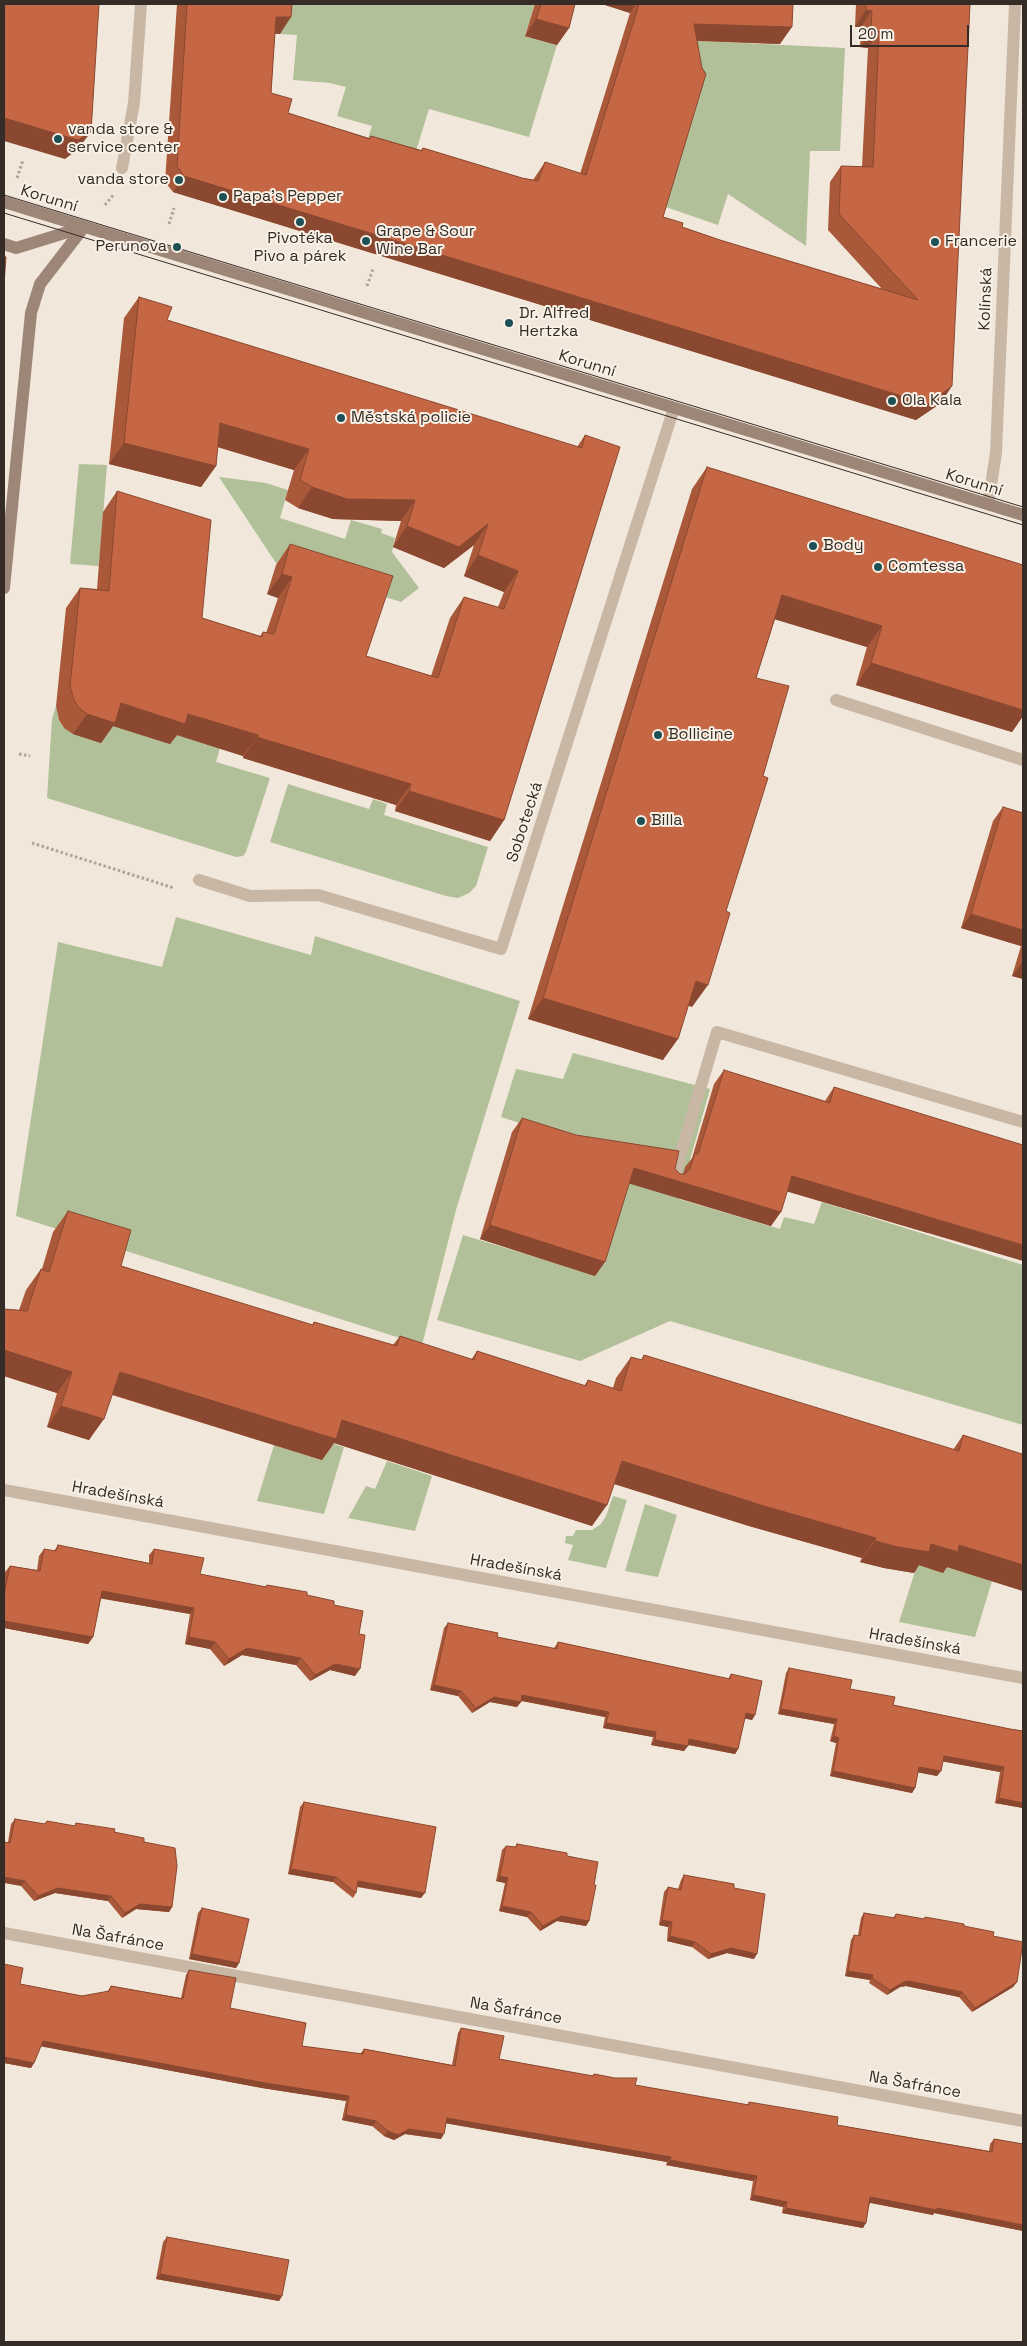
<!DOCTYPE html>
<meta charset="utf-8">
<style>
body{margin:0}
#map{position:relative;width:1027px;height:2346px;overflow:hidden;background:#f1e7da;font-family:"Space Grotesk",sans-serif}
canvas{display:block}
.frame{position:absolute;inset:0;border:5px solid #352c27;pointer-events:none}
.scale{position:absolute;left:850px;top:25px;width:119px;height:22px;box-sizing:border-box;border:2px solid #352c27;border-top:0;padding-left:6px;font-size:15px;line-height:18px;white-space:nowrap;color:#352c27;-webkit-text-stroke:4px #f9f1e6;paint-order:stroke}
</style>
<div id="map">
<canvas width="1027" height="2346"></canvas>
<div class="frame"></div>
<div class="scale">20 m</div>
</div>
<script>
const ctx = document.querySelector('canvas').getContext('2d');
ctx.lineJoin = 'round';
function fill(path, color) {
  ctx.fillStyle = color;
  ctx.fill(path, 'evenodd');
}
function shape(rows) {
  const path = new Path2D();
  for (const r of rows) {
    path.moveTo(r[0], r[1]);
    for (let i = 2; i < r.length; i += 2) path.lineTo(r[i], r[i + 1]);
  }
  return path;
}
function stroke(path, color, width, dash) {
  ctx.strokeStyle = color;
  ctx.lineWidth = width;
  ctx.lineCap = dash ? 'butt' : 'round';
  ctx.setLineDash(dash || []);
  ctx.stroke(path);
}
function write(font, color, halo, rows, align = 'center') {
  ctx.font = font + ' "Space Grotesk",sans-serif';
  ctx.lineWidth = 4;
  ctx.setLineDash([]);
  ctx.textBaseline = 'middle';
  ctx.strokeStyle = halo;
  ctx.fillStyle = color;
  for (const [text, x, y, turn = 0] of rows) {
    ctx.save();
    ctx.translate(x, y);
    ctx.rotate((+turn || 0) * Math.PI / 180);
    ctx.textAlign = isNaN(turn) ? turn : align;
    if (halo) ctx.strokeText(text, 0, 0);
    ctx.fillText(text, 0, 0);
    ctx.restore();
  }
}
fill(shape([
 [281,4,535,4,525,35,557,45,529,137,429,109,411,167,363,153,372,126,337,116,346,87,330,83,293,80,297,35,280,34],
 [682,40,845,48,840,151,810,151,806,246,728,194,718,225,660,205],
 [79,464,107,465,99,566,70,564],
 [219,477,266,483,288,490,280,518,345,539,351,520,382,529,381,533,395,538,392,552,419,588,401,602,276,563],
 [56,706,60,722,64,728,106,724,174,734,220,748,216,762,270,778,246,852,243,856,236,857,47,798,52,719],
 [288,784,369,809,373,799,387,804,384,815,488,847,476,886,469,893,458,898,446,896,270,842],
 [176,917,311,955,315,936,520,1001,456,1210,422,1345,16,1216,58,942,162,967],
 [573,1053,710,1089,679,1199,780,1229,784,1217,814,1224,822,1202,1023,1265,1023,1425,670,1321,580,1361,437,1320,463,1235,595,1275,631,1159,501,1117,516,1069,563,1079],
 [327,1442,344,1447,324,1514,257,1501,274,1445,322,1460],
 [387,1461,432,1476,415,1531,348,1518,366,1486,375,1489],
 [613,1496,627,1500,606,1568,568,1560,573,1545,565,1543,566,1536,573,1536,576,1530,592,1530,601,1524,606,1516],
 [645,1504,677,1515,658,1577,625,1571],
 [917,1565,945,1566,992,1581,975,1637,899,1622]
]), '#b2c09a');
stroke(shape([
 [17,178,23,160],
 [105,205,114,194],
 [169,224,174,208],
 [367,286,373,269],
 [19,754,30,756],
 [32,843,174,888]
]), '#b5a190', 3, [2.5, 2.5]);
stroke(shape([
 [836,700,1023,760],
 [673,1180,717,1032,1023,1122]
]), '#c9b7a6', 12);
stroke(shape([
 [122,168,134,103,141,4],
 [988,504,996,453,1015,4],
 [199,880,250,896,318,895,501,949,674,408],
 [4,1490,1023,1678],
 [4,1933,1023,2121]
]), '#c9b7a6', 12);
stroke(shape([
 [4,202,1023,515],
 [4,244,16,248,84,227],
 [4,588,31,313,40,284,84,227]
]), '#9d8677', 12);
stroke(shape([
 [4,195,1023,507],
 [4,213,1023,525]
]), '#352c27', 1);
fill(shape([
 [177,4,292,4,280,34,275,33,271,93,288,113,369,138,371,136,421,150,423,148,522,178,533,180,545,162,580,174,630,13,602,4,793,4,780,44,697,41,663,217,682,227,720,240,882,289,828,230,830,182,841,166,862,167,868,48,860,47,861,27,855,27,856,4,970,4,941,403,916,420,173,192,165,182],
 [535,4,575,4,569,28,557,45,525,36],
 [139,297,167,320,577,447,585,435,504,820,490,841,395,811,396,805,243,758,243,756,177,735,170,744,113,726,101,743,73,734,64,728,59,720,56,706,66,608,80,588,97,589,103,512,117,491,202,618,260,636,263,632,266,633,278,598,267,594,276,565,290,544,366,656,431,676,450,618,464,597,498,607,504,592,464,576,474,545,444,568,393,547,401,521,333,519,298,508,285,500,294,470,217,447,216,466,201,487,109,464,124,318],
 [707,467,1023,565,1023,716,1012,732,856,685,867,647,775,619,756,678,692,1007,688,1005,663,1060,528,1019,692,489],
 [1003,807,1023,813,1023,979,1012,976,1021,946,961,928,993,821],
 [724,1070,825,1101,834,1087,928,1233,787,1191,771,1226,629,1183,595,1276,480,1239,512,1132,522,1118,675,1169,680,1174,683,1174,685,1167,692,1158,714,1084],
 [68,1211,121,1266,312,1325,314,1322,393,1345,400,1336,471,1360,477,1351,584,1386,588,1380,613,1388,616,1378,631,1357,641,1360,644,1355,953,1450,963,1435,1023,1456,1023,1591,947,1567,943,1573,919,1565,914,1573,884,1568,860,1562,862,1558,749,1526,614,1484,592,1526,334,1443,322,1460,112,1395,89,1440,47,1427,57,1393,4,1376,4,1309,19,1310,26,1290,41,1269,42,1269,53,1232],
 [58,1545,149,1563,149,1555,154,1549,200,1574,265,1587,267,1585,307,1595,334,1605,359,1634,355,1676,330,1670,310,1681,296,1665,242,1655,224,1666,210,1649,185,1644,190,1614,101,1598,93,1637,88,1644,4,1628,4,1580,5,1572,10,1566,37,1570,39,1556,44,1549,54,1551],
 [448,1623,497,1637,554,1648,558,1642,728,1679,731,1674,755,1715,752,1720,745,1718,738,1749,735,1754,688,1745,684,1751,651,1745,653,1737,603,1728,605,1717,521,1701,517,1707,490,1702,472,1713,458,1696,430,1690,444,1628],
 [789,1668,893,1705,1010,1729,1023,1731,1023,1808,995,1803,1000,1772,943,1761,941,1771,937,1776,918,1772,915,1788,912,1793,830,1776,836,1743,830,1741,834,1724,778,1714,786,1673],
 [304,1802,421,1898,357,1887,356,1893,353,1898,333,1882,288,1874,300,1807],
 [15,1819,44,1824,47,1821,74,1826,76,1823,114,1832,144,1842,172,1907,169,1912,136,1909,122,1918,108,1901,55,1893,34,1901,21,1886,8,1842,11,1824],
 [517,1844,567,1856,594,1885,589,1921,586,1926,557,1921,540,1931,527,1917,499,1911,505,1883,496,1881,502,1850,506,1846,515,1847],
 [684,1875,734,1888,754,1959,727,1953,708,1959,692,1947,667,1941,668,1927,659,1925,664,1892,668,1887,678,1889,681,1880],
 [202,1908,239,1963,236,1968,189,1959,198,1913],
 [864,1913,893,1918,896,1914,964,1926,993,1936,1017,1982,1013,1987,972,2012,959,1997,906,1986,900,1987,887,1995,869,1983,870,1980,845,1976,851,1940,854,1935,858,1935,861,1918],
 [4,1964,20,1984,82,1996,107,1992,111,1986,181,1998,186,1975,189,1970,230,2008,302,2046,360,2054,364,2049,452,2065,458,2033,461,2028,499,2059,592,2076,594,2074,635,2085,747,2105,749,2102,837,2125,989,2151,990,2144,994,2139,1023,2144,1023,2231,934,2213,933,2215,870,2203,863,2228,782,2213,783,2207,750,2200,753,2181,666,2165,667,2162,446,2123,441,2139,405,2134,394,2140,384,2136,372,2126,342,2120,346,2101,262,2088,41,2046,34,2063,31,2068,4,2063],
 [167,2237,282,2296,279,2301,156,2279,163,2242]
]), '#a9593a');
fill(shape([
 [602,4,636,4,630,13],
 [866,10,872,11,861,27,855,27],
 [276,17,291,17,280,34,264,33],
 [536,19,569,28,557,45,525,36],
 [694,24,792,27,780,44,682,40],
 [871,31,879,31,868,48,860,47],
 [4,118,91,132,77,150,65,159,4,141],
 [184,176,952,386,941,403,916,420,173,192],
 [220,423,309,449,294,470,205,443],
 [124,443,216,466,201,487,109,464],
 [312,487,415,500,401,521,333,519,298,508],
 [488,524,474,545,444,568,393,547,407,526],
 [478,555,518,571,504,592,464,576],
 [282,574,292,577,278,598,267,594],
 [782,595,882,626,867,647,767,617],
 [871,663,1023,710,1023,716,1012,732,856,685],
 [121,703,188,714,258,735,243,756,177,735,170,744,113,726,101,743,73,734,87,714],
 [257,737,411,784,396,805,243,758],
 [409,791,504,820,490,841,395,811],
 [971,914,1023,930,1023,943,1021,946,961,928],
 [1022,962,1023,963,1023,979,1012,976],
 [696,981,708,985,692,1007,681,1002],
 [543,998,678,1039,663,1060,528,1019],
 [634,1168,781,1212,771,1226,624,1182],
 [792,1176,1023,1245,1023,1261,782,1190],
 [490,1225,605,1262,595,1276,480,1239],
 [4,1350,72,1372,57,1393,4,1376],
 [120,1372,342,1420,607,1505,592,1526,334,1443,322,1460,105,1392],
 [61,1406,104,1419,89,1440,47,1427],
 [622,1461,876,1538,862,1558,749,1526,608,1482],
 [875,1541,959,1545,1023,1565,1023,1591,947,1567,943,1573,919,1565,914,1573,884,1568,860,1562],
 [102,1591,194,1608,190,1614,98,1598],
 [4,1621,93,1637,88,1644,4,1628],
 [189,1637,215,1642,210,1649,185,1644],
 [247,1648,301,1658,296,1665,242,1655,224,1666,229,1659],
 [335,1664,360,1669,355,1676,330,1670,310,1681,315,1675],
 [434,1685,461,1691,458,1696,430,1690],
 [522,1695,609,1712,605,1717,518,1700],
 [494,1697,521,1702,517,1707,490,1702,472,1713,476,1708],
 [781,1709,837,1719,834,1724,778,1714],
 [746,1713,755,1715,752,1720,742,1718],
 [606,1723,656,1732,653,1737,603,1728],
 [834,1736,839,1738,836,1743,830,1741],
 [689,1739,738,1749,735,1754,685,1744],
 [655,1740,688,1746,684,1751,651,1745],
 [944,1756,1004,1767,1000,1772,940,1761],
 [919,1767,941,1771,937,1776,916,1772],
 [833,1771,915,1788,912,1793,830,1776],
 [999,1798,1023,1803,1023,1808,995,1803],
 [291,1869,336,1877,333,1882,288,1874],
 [500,1876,508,1878,505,1883,496,1881],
 [4,1877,25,1881,21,1886,4,1883],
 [358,1881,425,1893,421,1898,355,1886],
 [58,1888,111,1896,108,1901,55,1893,34,1901,38,1896],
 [140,1904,172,1907,169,1912,136,1909,122,1918,125,1913],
 [502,1906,531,1912,527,1917,499,1911],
 [561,1916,589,1921,586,1926,557,1921,540,1931,543,1926],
 [662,1920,672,1922,668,1927,659,1925],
 [670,1936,695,1942,692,1947,667,1941],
 [731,1948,757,1954,754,1959,727,1953,708,1959,711,1954],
 [192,1954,239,1963,236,1968,189,1959],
 [848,1971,873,1975,870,1980,845,1976],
 [909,1981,962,1992,959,1997,906,1986,900,1987,887,1995,890,1990,904,1982],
 [1017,1982,1013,1987,972,2012,975,2008],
 [43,2041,349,2096,346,2101,262,2088,39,2046],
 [4,2057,34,2063,31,2068,4,2063],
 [346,2115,376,2121,372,2126,342,2120],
 [447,2118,671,2157,667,2162,444,2123],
 [409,2129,444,2134,441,2139,405,2134,394,2140,384,2136,388,2131],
 [670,2160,757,2176,753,2181,666,2165],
 [753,2195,787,2202,783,2207,750,2200],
 [870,2197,937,2208,1023,2225,1023,2231,934,2213,933,2215,867,2202],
 [786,2208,866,2223,863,2228,782,2213],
 [160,2274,282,2296,279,2301,156,2279]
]), '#8a4830');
const building = shape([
 [4,4,99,4,91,132,78,140,4,118,4,4],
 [187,4,292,4,291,17,276,17,271,93,292,99,288,113,370,139,371,136,422,151,423,148,522,178,538,181,545,162,586,175,639,4,793,4,792,27,694,24,702,68,706,74,663,217,683,223,682,227,720,240,918,300,839,214,841,166,873,167,879,31,871,31,872,11,866,10,866,4,970,4,952,386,928,404,184,176,177,166,187,4],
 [541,4,575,4,569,28,536,19,541,4],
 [4,256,6,257,4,284,4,256],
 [139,297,172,307,167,320,582,448,585,435,620,447,504,820,409,791,411,784,257,737,258,735,188,714,185,724,121,703,115,723,87,714,79,708,74,700,70,686,80,588,109,591,117,491,211,520,202,618,262,637,263,632,274,634,292,577,282,574,290,544,393,576,366,656,438,678,464,597,504,609,518,571,478,555,488,524,459,547,407,526,415,500,347,499,312,487,300,480,309,449,220,423,216,466,124,443,139,297],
 [707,467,1023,565,1023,710,871,663,882,626,782,595,756,678,789,686,763,776,768,778,726,911,730,913,708,985,696,981,678,1039,543,998,707,467],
 [1003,807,1023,813,1023,930,971,914,1003,807],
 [724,1070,830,1103,834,1087,1023,1145,1023,1245,792,1176,781,1212,634,1168,605,1262,490,1225,522,1118,576,1135,679,1151,675,1169,680,1174,685,1174,690,1169,695,1153,698,1154,724,1070],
 [68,1211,131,1230,121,1266,313,1325,314,1322,397,1346,400,1336,474,1360,477,1351,586,1386,588,1380,621,1391,631,1357,642,1360,644,1355,959,1451,963,1435,1022,1454,1022,1456,1023,1456,1023,1565,959,1545,958,1552,931,1544,929,1552,898,1547,875,1541,876,1538,764,1506,622,1461,607,1505,342,1420,336,1439,120,1372,104,1419,61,1406,72,1372,4,1350,4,1309,27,1311,41,1269,49,1272,68,1211],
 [58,1545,152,1564,154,1549,204,1558,200,1574,266,1587,267,1585,307,1592,307,1595,334,1601,334,1605,363,1611,359,1634,365,1635,360,1669,335,1664,315,1675,301,1658,247,1648,229,1659,215,1642,189,1637,194,1608,102,1591,93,1637,4,1621,4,1594,10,1566,40,1571,44,1549,56,1551,58,1545],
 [448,1623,498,1633,497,1637,557,1649,558,1642,730,1679,731,1674,762,1681,755,1715,746,1713,738,1749,689,1739,688,1746,655,1740,656,1732,606,1723,609,1712,522,1695,521,1702,494,1697,476,1708,461,1691,434,1685,448,1623],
 [789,1668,852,1680,850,1689,895,1697,893,1705,1010,1729,1023,1731,1023,1803,999,1798,1004,1767,944,1756,941,1771,919,1767,915,1788,833,1771,839,1738,834,1736,837,1719,781,1709,789,1668],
 [304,1802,436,1827,425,1893,358,1881,356,1893,336,1877,291,1869,304,1802],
 [15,1819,45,1824,47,1821,75,1826,76,1823,115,1829,114,1832,144,1838,144,1842,175,1848,177,1866,172,1907,140,1904,125,1913,111,1896,58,1888,38,1896,25,1881,4,1877,4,1842,10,1843,15,1819],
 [517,1844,567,1853,567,1856,598,1862,594,1885,596,1885,589,1921,561,1916,543,1926,531,1912,502,1906,508,1878,500,1876,506,1846,516,1847,517,1844],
 [684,1875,734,1884,734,1888,765,1894,757,1954,731,1948,711,1954,695,1942,670,1936,672,1922,662,1920,668,1887,681,1890,684,1875],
 [202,1908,249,1919,239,1963,192,1954,202,1908],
 [864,1913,895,1918,896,1914,924,1919,925,1917,964,1924,964,1926,994,1932,993,1936,1023,1942,1017,1982,975,2008,962,1992,909,1981,904,1982,890,1990,872,1978,873,1975,848,1971,854,1935,860,1936,864,1913],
 [4,1964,23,1968,20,1984,82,1996,109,1991,111,1986,183,1999,189,1970,236,1978,230,2008,306,2023,302,2046,363,2054,364,2049,455,2066,461,2028,504,2036,499,2059,593,2076,594,2074,615,2078,637,2078,635,2085,749,2105,749,2102,838,2117,837,2125,992,2152,994,2139,1023,2144,1023,2225,937,2208,937,2210,870,2197,866,2223,786,2208,787,2202,753,2195,757,2176,670,2160,671,2157,447,2118,444,2134,409,2129,398,2135,388,2131,376,2121,346,2115,349,2096,265,2083,43,2041,34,2063,4,2057,4,1964],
 [167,2237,289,2260,282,2296,160,2274,167,2237]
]);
fill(building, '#c56744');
stroke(building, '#8a4830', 1);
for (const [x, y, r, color] of [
 [58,139,5,"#1d5156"],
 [179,180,5,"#1d5156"],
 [223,197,5,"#1d5156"],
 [300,222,5,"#1d5156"],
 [366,241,5,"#1d5156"],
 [935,242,5,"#1d5156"],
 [177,247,5,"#1d5156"],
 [509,323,5,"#1d5156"],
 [892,401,5,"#1d5156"],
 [341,418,5,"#1d5156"],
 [813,546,5,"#1d5156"],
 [878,567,5,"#1d5156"],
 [658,735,5,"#1d5156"],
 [641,821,5,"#1d5156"]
]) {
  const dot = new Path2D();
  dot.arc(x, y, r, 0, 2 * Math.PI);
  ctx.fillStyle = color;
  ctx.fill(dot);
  stroke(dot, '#f9f1e6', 2);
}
write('16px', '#352c27', '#f9f1e6', [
 ["vanda store &",68,130],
 ["service center",68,148],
 ["vanda store",169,180,"right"],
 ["Papa's Pepper",233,197],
 ["Grape & Sour",376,232],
 ["Wine Bar",376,250],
 ["Pivotéka",300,239,"center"],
 ["Pivo a párek",300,257,"center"],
 ["Francerie",945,242],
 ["Perunova",167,247,"right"],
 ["Dr. Alfred",519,314],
 ["Hertzka",519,332],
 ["Ola Kala",902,401],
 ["Městská policie",351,418],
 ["Body",823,546],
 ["Comtessa",888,567],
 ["Bollicine",668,735],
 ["Billa",651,821]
], 'left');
write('16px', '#352c27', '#f9f1e6', [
 ["Korunní",49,199,17],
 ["Kolínská",986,299,-88],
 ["Korunní",587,364,17],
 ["Korunní",974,483,17],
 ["Sobotecká",525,822,-72],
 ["Hradešínská",118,1495,10],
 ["Hradešínská",516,1568,10],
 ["Hradešínská",915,1642,10],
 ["Na Šafránce",118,1938,10],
 ["Na Šafránce",516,2011,10],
 ["Na Šafránce",915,2085,10]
]);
</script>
